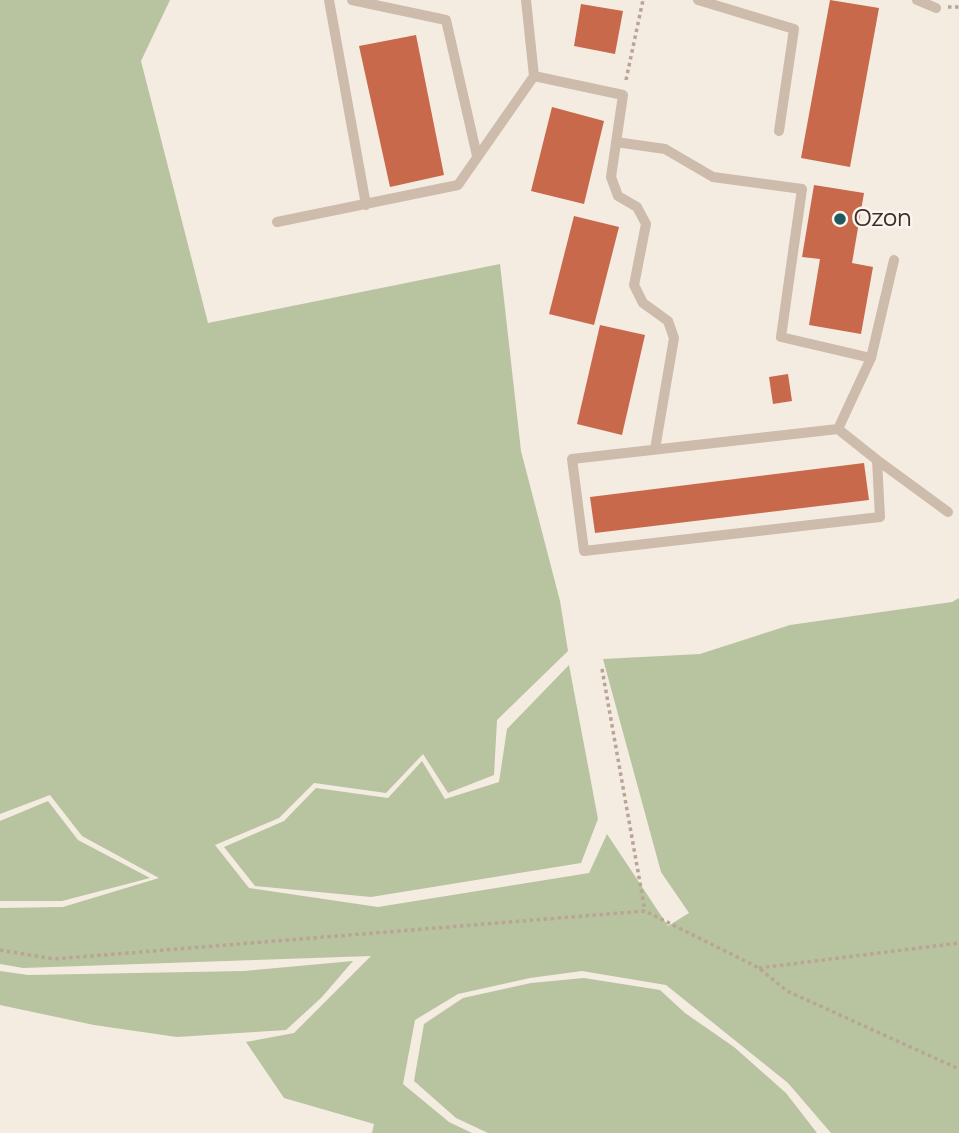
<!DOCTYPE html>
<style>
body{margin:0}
canvas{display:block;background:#f4ebe1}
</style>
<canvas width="959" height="1133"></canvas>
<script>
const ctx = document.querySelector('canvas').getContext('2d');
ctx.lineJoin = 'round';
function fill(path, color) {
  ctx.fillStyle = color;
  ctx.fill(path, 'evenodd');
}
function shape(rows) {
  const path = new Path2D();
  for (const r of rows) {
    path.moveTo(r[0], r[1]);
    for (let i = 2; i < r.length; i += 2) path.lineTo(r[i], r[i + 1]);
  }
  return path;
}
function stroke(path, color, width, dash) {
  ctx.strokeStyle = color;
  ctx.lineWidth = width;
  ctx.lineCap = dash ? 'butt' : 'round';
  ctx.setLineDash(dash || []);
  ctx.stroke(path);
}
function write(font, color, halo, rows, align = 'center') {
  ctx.font = font + ' Manrope,sans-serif';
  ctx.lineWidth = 5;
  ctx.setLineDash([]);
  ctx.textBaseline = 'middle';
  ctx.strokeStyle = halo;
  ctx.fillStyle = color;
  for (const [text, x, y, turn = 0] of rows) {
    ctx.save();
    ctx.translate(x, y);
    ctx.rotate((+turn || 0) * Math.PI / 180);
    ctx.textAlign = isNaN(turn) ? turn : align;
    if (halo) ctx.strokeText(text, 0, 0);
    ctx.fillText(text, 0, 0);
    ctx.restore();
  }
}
fill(shape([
 [0,0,170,0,141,61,208,323,500,264,521,451,560,601,568,651,497,720,494,775,448,793,423,754,386,793,314,783,279,818,215,845,249,888,378,907,589,873,607,834,668,926,689,913,661,872,603,659,700,654,790,625,952,602,959,598,959,1133,831,1133,788,1083,666,985,582,971,530,978,458,994,415,1020,403,1084,449,1122,472,1133,372,1133,374,1124,284,1098,246,1042,294,1033,371,956,23,968,0,964,0,908,63,907,159,878,82,836,50,795,0,814],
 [569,665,598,819,581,863,371,897,255,886,224,847,284,821,316,788,388,798,422,761,445,799,499,782,507,729],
 [48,801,78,840,150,878,62,901,0,901,0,821],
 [353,961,322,997,286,1030,177,1037,94,1025,0,1005,0,971,28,975,244,971],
 [584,978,660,990,685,1013,734,1047,786,1093,817,1133,488,1133,456,1118,414,1081,424,1024,463,998,531,983]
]), '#b8c4a0');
fill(shape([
 [830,0,879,8,850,167,801,158],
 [581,4,623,11,615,54,574,46],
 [416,35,444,175,390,187,359,46],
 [552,107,604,121,584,204,531,191],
 [814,185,864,193,852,263,873,267,861,334,809,325,820,259,802,257],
 [574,216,619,227,594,325,549,314],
 [600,325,645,335,622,435,577,424],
 [788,374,792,401,773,404,769,377],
 [864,463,869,500,595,533,590,497]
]), '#c8694b');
stroke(shape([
 [948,7,959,7],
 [626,80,643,0],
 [602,669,645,911],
 [0,950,54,959,645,911,759,968,787,991,959,1069],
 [759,968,959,943]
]), '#b9a596', 3.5, [3.5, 3.5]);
stroke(shape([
 [329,0,366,205],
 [352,0,446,20,477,156],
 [698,0,794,29,779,131],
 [917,0,936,8],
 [534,76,623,95,611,177,618,196,637,207,646,224,634,285,643,303,668,321,674,338,655,449],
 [616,142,665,149,713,177,802,189,781,337,871,358,838,429],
 [277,222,458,185,534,76,526,0],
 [871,358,894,260],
 [838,429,877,460,880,517,584,551,572,459,838,429],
 [877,460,948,512]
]), '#cdbbac', 10);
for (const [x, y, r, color] of [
 [840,219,7,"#1f5a5e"]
]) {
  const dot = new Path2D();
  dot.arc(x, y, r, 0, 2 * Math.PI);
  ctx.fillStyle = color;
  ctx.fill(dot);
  stroke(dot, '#fbf5ee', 2.5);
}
write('24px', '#3b302b', '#fbf5ee', [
 ["Ozon",854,219]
], 'left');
</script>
